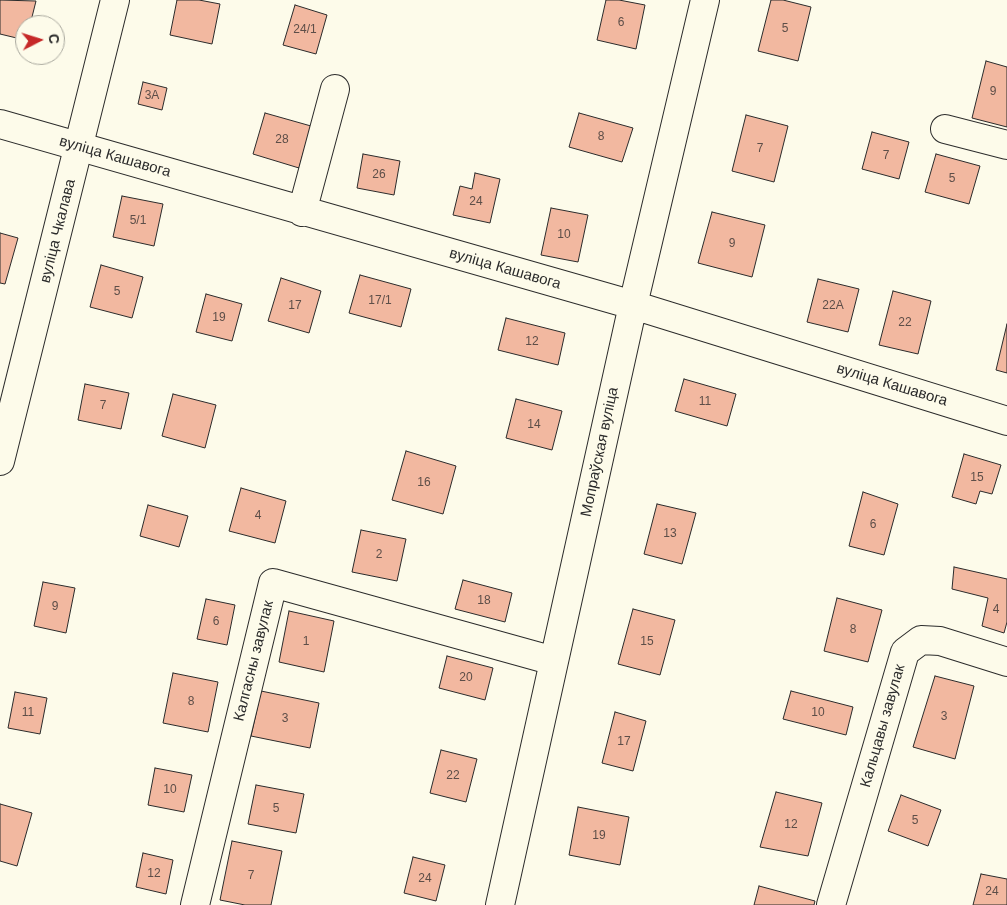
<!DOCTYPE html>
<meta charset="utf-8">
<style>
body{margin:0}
#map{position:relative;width:1007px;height:905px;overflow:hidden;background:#fdfbea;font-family:Helvetica,sans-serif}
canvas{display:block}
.north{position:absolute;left:15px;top:15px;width:50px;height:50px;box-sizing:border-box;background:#fdfbea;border:1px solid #a9a89e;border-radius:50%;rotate:85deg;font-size:14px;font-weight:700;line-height:20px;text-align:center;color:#2b2b2b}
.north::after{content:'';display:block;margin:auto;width:18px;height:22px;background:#c62828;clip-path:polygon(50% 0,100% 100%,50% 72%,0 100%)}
</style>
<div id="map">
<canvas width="1007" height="905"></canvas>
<div class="north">С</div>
</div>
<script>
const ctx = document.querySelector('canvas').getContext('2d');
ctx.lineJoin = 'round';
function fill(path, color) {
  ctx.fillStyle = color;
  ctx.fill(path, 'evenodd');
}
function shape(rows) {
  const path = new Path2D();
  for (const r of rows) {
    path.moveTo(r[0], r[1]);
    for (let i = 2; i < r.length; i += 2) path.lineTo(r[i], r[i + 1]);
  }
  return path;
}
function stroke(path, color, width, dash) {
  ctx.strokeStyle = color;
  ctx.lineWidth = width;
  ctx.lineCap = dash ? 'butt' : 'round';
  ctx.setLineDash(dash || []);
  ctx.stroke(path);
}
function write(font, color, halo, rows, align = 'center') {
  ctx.font = font + ' Helvetica,sans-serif';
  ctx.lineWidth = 4;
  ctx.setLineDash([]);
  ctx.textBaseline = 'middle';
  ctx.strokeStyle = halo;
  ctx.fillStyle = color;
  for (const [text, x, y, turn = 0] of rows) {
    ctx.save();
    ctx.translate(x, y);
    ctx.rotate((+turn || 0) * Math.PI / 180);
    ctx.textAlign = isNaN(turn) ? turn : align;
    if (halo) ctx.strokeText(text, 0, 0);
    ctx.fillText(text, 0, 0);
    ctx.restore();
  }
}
const building = shape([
 [0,0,36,1,30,25,25,25,25,40,0,34,0,0],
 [177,0,199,0,220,4,212,44,170,35,177,0],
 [606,0,619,0,645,5,636,49,597,40,606,0],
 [771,0,783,0,811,7,798,61,758,51,771,0],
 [295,5,327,15,316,54,283,45,295,5],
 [986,61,1007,67,1007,127,972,118,986,61],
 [143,82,167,88,162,110,138,104,143,82],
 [265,113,311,126,299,168,253,154,265,113],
 [579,113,633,128,622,162,569,147,579,113],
 [746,115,788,126,774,182,732,171,746,115],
 [872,132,909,142,899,179,862,169,872,132],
 [363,154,400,161,394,195,357,188,363,154],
 [936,154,980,166,969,204,925,192,936,154],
 [475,173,500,179,490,223,453,215,460,186,472,189,475,173],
 [122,196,163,204,154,246,113,237,122,196],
 [551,208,588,215,578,262,541,255,551,208],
 [712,212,765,225,752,277,698,263,712,212],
 [0,233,18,238,5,284,0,283,0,233],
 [101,265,143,277,132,318,90,307,101,265],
 [360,275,411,289,401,327,349,313,360,275],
 [281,278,321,291,309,333,268,321,281,278],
 [818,279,859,289,848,332,807,322,818,279],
 [893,291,931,301,918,354,879,345,893,291],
 [206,294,242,304,232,341,196,332,206,294],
 [506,318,565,333,558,365,498,350,506,318],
 [1007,324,1007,373,996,370,1007,324],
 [684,379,736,394,727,426,675,411,684,379],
 [85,384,129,393,121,429,78,420,85,384],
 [173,394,216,405,205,448,162,436,173,394],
 [516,399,562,411,552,450,506,438,516,399],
 [406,451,456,466,443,514,392,500,406,451],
 [964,454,1001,465,992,494,980,491,976,504,952,497,964,454],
 [241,488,286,501,275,543,229,531,241,488],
 [863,492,898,504,884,555,849,546,863,492],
 [657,504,696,513,682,564,644,554,657,504],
 [148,505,188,516,179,547,140,536,148,505],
 [361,530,406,539,397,581,352,572,361,530],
 [954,567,1007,579,1007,622,1004,633,982,626,988,598,952,589,954,567],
 [463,580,512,593,505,622,455,609,463,580],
 [43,582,75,588,66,633,34,626,43,582],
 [837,598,882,610,868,662,824,651,837,598],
 [206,599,235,605,227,645,197,639,206,599],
 [633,609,675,620,660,675,618,664,633,609],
 [289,611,334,621,324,672,279,662,289,611],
 [447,656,493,668,485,700,439,688,447,656],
 [173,673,218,682,208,732,163,723,173,673],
 [935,676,974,686,955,759,913,747,935,676],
 [261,691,319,703,310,748,251,736,261,691],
 [791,691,853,707,846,735,783,719,791,691],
 [15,692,47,698,40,734,8,728,15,692],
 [615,712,646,721,633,771,602,763,615,712],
 [441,750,477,759,466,802,430,793,441,750],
 [155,768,192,775,184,812,148,805,155,768],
 [256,785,304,794,296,833,248,824,256,785],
 [776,792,822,803,808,856,760,847,776,792],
 [901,795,941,810,928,846,888,831,901,795],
 [0,804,32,813,17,866,0,861,0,804],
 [578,807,629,817,620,865,569,855,578,807],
 [232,841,282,851,271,905,245,905,220,900,232,841],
 [143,853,173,860,166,894,136,887,143,853],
 [413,857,445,865,436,901,404,893,413,857],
 [981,874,1007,879,1007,905,973,905,981,874],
 [759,886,815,901,814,905,754,905,759,886]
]);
fill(building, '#f2b8a0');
stroke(building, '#2b2b2b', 1);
const minor = shape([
 [0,124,633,305,1007,421],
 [945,129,1007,145],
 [302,212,335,89],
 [195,905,273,583,554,661],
 [500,905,633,305,705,0],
 [831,905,905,652,921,640,940,641,1007,662]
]);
const major = shape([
 [0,461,115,0]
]);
stroke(minor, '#2b2b2b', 30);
stroke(major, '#2b2b2b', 30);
stroke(minor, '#fdfbea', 28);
stroke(major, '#fdfbea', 28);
write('12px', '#5d4e48', null, [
 ["6",621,23],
 ["5",785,29],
 ["24/1",305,30],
 ["9",993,92],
 ["3А",152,96],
 ["8",601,137],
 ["28",282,140],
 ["7",760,149],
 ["7",886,156],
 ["26",379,175],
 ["5",952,179],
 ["24",476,202],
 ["5/1",138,221],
 ["10",564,235],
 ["9",732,244],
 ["5",117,292],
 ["17/1",380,301],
 ["17",295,306],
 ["22А",833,306],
 ["19",219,318],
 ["22",905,323],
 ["12",532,342],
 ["11",705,402],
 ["7",103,406],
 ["14",534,425],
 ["15",977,478],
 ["16",424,483],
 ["4",258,516],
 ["6",873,525],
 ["13",670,534],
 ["2",379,555],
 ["18",484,601],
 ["9",55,607],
 ["4",996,610],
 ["6",216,622],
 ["8",853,630],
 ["1",306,642],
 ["15",647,642],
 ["20",466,678],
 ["8",191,702],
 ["11",28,713],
 ["10",818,713],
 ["3",944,717],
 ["3",285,719],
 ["17",624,742],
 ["22",453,776],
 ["10",170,790],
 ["5",276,809],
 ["5",915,821],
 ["12",791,825],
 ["19",599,836],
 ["12",154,874],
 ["7",251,876],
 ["24",425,879],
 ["24",992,892]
]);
write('15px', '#2b2b2b', '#fdfbea', [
 ["вуліца Кашавога",115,157,16],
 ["вуліца Чкалава",58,231,-76],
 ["вуліца Кашавога",505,269,16],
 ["вуліца Кашавога",892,385,17],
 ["Мопраўская вуліца",600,452,-78],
 ["Калгасны завулак",254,661,-76],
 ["Кальцавы завулак",883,726,-74]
]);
</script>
